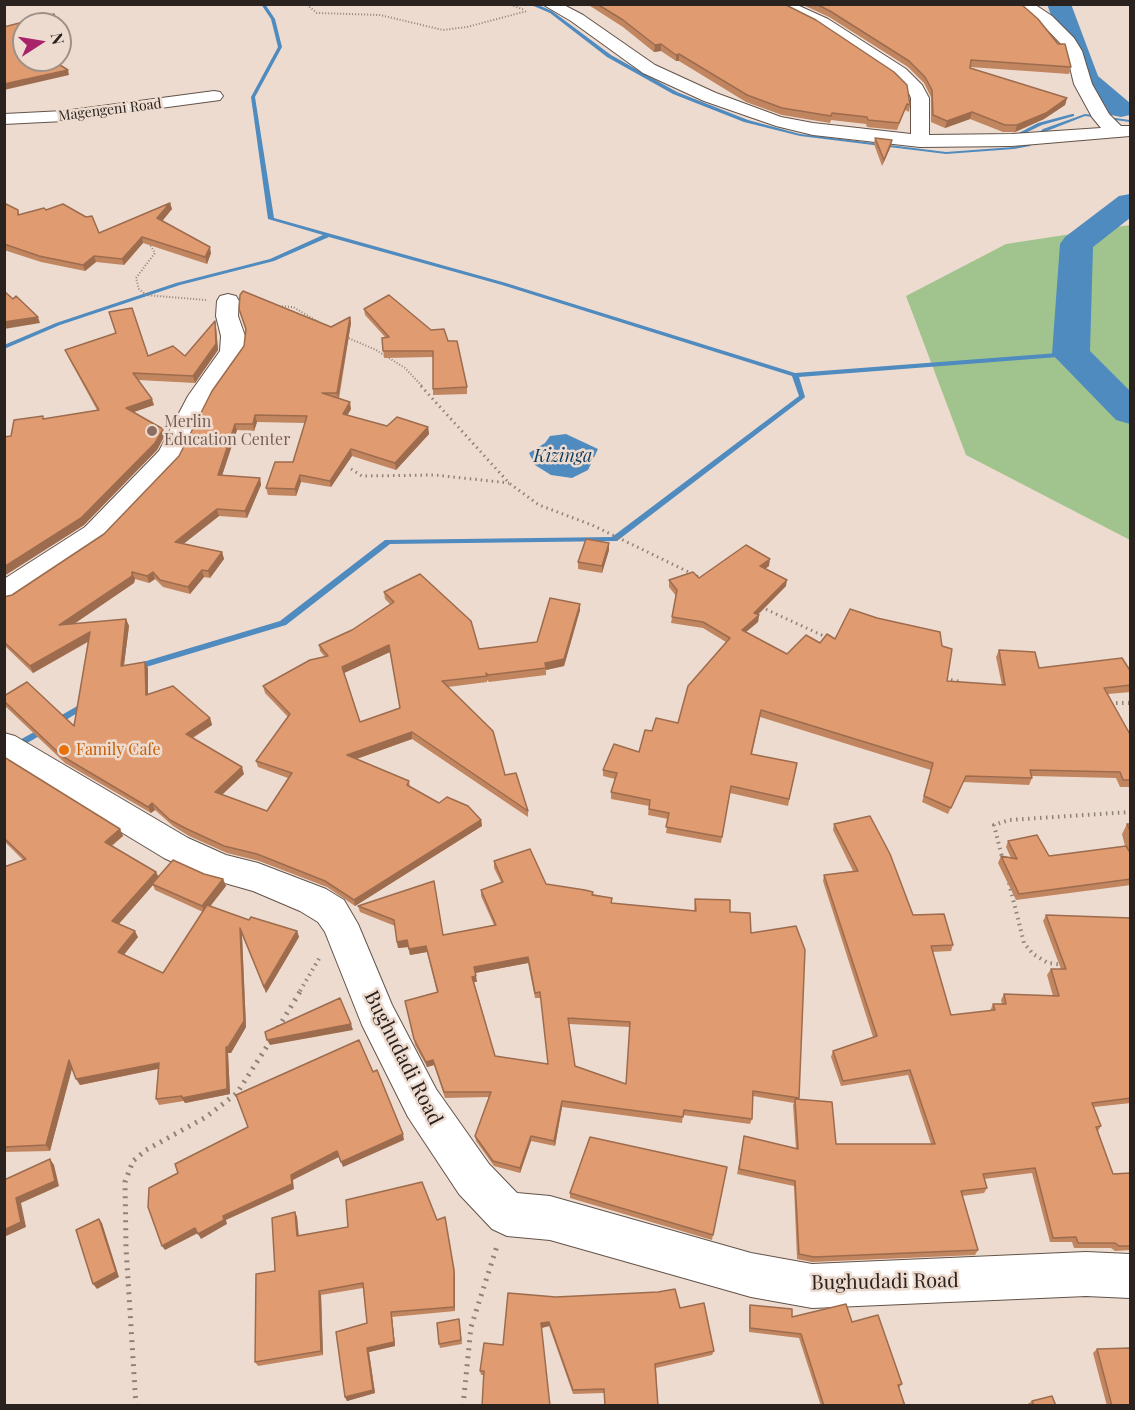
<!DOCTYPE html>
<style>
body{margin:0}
#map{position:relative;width:1135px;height:1410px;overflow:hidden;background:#eedbcf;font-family:"Playfair Display",serif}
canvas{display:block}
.frame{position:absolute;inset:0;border:6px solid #29221e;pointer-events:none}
.north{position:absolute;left:12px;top:12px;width:60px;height:60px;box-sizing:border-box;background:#eedbcf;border:2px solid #9f9188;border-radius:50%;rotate:78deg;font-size:16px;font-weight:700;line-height:24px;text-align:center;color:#29221e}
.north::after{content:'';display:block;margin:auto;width:21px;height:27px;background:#a9236b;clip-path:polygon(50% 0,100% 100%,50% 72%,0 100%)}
</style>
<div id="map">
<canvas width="1135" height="1410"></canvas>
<div class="frame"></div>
<div class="north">N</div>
</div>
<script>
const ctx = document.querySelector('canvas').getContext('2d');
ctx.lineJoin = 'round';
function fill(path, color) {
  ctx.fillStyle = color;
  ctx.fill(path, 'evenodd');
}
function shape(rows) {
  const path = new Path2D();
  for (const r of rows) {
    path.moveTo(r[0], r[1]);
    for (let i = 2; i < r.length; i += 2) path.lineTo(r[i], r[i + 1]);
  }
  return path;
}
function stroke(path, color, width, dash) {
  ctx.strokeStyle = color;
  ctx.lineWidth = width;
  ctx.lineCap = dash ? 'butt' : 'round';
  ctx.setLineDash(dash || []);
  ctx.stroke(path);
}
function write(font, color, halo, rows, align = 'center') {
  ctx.font = font + ' "Playfair Display",serif';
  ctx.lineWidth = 5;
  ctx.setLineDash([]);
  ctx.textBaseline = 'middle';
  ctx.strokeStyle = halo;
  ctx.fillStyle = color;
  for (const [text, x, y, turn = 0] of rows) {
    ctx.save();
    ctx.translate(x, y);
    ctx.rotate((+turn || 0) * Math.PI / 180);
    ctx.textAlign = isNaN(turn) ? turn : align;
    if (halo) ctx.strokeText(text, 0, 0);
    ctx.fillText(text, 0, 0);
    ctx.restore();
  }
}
fill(shape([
 [1130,225,1130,540,966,455,906,296,1006,244]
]), '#a1c48e');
fill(shape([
 [566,434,598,449,588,470,572,478,551,475,535,465,529,453,545,443,550,436]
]), '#4f8bbf');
fill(shape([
 [261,4,265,4,275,19,282,47,255,97,274,218,506,283,795,373,1071,352,1074,354,1071,356,799,377,805,397,804,398,617,541,390,544,286,625,136,670,133,669,132,667,133,665,280,621,385,540,612,537,799,396,792,376,502,285,329,237,274,261,180,285,60,325,4,349,4,345,56,323,176,283,270,259,323,235,268,219,251,97,278,47,271,19,261,4],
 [529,4,536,4,552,11,611,55,677,92,748,120,800,134,946,152,1014,147,1026,144,1043,129,1085,114,1130,120,1130,122,1085,116,1047,131,1030,146,1014,149,946,154,800,136,744,122,673,94,607,57,550,13,529,4],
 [1072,114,1074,114,1074,116,1042,125,1015,138,1011,137,1038,123,1072,114],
 [86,701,89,702,90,704,89,706,59,724,53,724,52,722,53,720,86,701],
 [45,726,48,727,49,729,48,731,22,746,16,746,15,744,16,742,45,726]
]), '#4f8bbf');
fill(shape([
 [1047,4,1071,4,1098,76,1130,103,1130,115,1121,117,1111,115,1076,86,1047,4],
 [1130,194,1130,218,1093,247,1090,351,1130,391,1130,424,1116,420,1052,354,1060,244,1065,237,1119,196,1130,194]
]), '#4f8bbf');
const minor = shape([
 [542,4,562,4,583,15,655,65,716,93,781,117,813,123,911,134,911,98,908,91,894,77,816,25,773,4,795,4,828,19,906,69,922,85,929,98,929,135,1012,134,1101,128,1092,117,1074,84,1066,51,1062,45,1040,22,1016,4,1034,4,1052,16,1074,38,1082,51,1092,84,1109,114,1121,126,1130,126,1130,136,1012,146,920,147,813,135,776,126,704,101,643,73,571,21,542,4],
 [214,91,220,92,223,96,220,100,64,121,4,124,4,114,64,111,214,91],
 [228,294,236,296,239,301,238,316,245,336,244,351,212,396,179,461,105,539,14,600,4,603,4,579,85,527,159,451,188,396,220,351,221,336,216,316,217,301,220,296,228,294],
 [4,733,15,736,188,838,226,855,258,863,326,889,344,900,358,924,392,1005,436,1089,489,1164,517,1193,550,1196,751,1253,812,1264,1086,1252,1130,1254,1130,1298,1086,1296,812,1308,751,1297,550,1240,507,1236,492,1229,459,1194,408,1117,362,1025,325,932,318,922,300,911,253,891,207,878,164,858,4,761,4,733]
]);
stroke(minor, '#635349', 2);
stroke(shape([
 [508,4,525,10],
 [307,5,317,13,380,15,443,30,467,27,527,11],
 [149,243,155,253,136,278,139,289,146,295,206,300],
 [276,306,293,307,324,325],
 [346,337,376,350,405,368,423,387]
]), '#8f8279', 2, [1, 2]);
stroke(shape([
 [421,386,509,483,539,505,592,525,703,579],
 [351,469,362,476,435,475,509,483],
 [761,607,828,638]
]), '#8f8279', 3, [1.5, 4]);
stroke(shape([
 [945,679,961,682],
 [1110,703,1130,703],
 [1003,861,994,825,1009,820,1130,812],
 [1009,883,1024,943,1033,954,1048,963,1064,965],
 [300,991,320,957]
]), '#8f8279', 4, [1.5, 4.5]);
stroke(shape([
 [278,1028,301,990],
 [136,1406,126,1248,125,1182,133,1161,146,1150,206,1117,237,1093,271,1040],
 [463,1406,471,1327,497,1246]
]), '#8f8279', 5, [2, 6]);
fill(minor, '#fff');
fill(shape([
 [587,4,784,4,910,105,909,112,905,110,897,130,867,127,866,124,831,120,830,123,782,115,746,102,679,61,676,61,661,51,654,52,623,27],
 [801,4,1021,4,1071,67,1069,74,970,67,970,68,1067,98,1065,105,1044,119,1015,132,1003,132,970,119,945,128,931,122,931,97,924,83,908,67,829,17],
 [875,138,891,146,882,166,874,144],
 [4,203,18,210,19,215,46,210,99,233,170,203,172,209,162,221,211,253,207,264,143,243,124,265,96,262,85,271,41,262,4,250],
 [389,295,467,387,467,394,433,395,433,357,384,358,382,338,385,337,365,315,364,309],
 [239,309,331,327,350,317,351,323,339,399,351,409,347,416,387,426,428,427,429,434,396,470,352,456,331,487,301,482,296,496,268,495,266,488,293,462,305,423,257,422,254,431,237,430,222,475,260,478,261,485,247,518,219,516,183,544,222,552,224,559,210,578,204,577,190,594,163,587,155,579,149,583,135,579,134,583,74,624,126,619,129,626,124,665,148,668,148,695,210,718,212,725,193,738,244,774,222,795,267,811,288,778,258,767,256,761,288,717,265,693,263,686,325,657,320,651,319,645,352,630,390,604,385,599,384,592,479,649,537,642,580,604,580,610,564,666,546,670,546,675,489,682,487,680,487,682,448,687,528,811,528,817,412,739,356,759,409,781,410,787,439,803,481,820,482,826,355,906,327,887,259,861,227,853,189,836,173,826,155,810,151,813,65,763,4,705,4,696,74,726,88,642,33,673,6,647,4,648,4,597,12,595,104,534,179,456,244,346,246,331],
 [390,652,400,708,360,722,344,673],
 [215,321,216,327,218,350,195,383,138,380,154,405,134,412,163,429,165,435,157,450,84,525,4,576,4,437,11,436,44,419,97,410,68,357,65,350,148,356,185,356],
 [609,543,609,550,602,573,578,569,578,562],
 [769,566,765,569,786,586,758,615,759,615,758,622,746,632,787,654,820,643,835,639,942,646,947,681,1002,685,996,657,999,650,1039,668,1131,672,1131,692,1108,694,1131,736,1131,787,1120,787,1116,778,1032,776,1032,778,1029,785,963,782,948,814,922,802,931,770,760,717,752,754,797,763,788,806,730,793,721,843,666,833,668,819,648,815,649,806,611,799,611,792,615,779,603,776,603,770,639,752,652,731,678,723,726,642,703,628,671,623,676,596,669,587,669,580,699,578],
 [4,757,120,829,123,836,112,846,156,872,158,876,204,874,223,879,226,886,210,906,249,920,297,931,299,937,266,993,242,935,246,1027,231,1053,228,1053,230,1094,185,1103,184,1101,159,1105,156,1099,158,1069,80,1085,72,1068,50,1151,4,1152,4,867,23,860,4,841],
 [153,885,155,890,203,912,163,973,124,955,138,937,119,924],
 [834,824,913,915,953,945,951,951,932,952,951,1015,990,1011,993,1004,1002,1004,1001,1000,1004,994,1053,996,1047,975,1051,969,1061,969,1043,921,1046,915,1131,918,1131,1103,1094,1107,1101,1126,1098,1131,1113,1174,1131,1173,1131,1250,1115,1251,1111,1248,1074,1248,1072,1242,1050,1242,1032,1173,984,1179,987,1188,984,1193,962,1196,978,1250,975,1255,812,1262,797,1259,794,1186,737,1174,744,1136,796,1149,793,1105,794,1103,753,1096,752,1119,750,1124,683,1115,682,1123,562,1107,555,1146,531,1141,520,1173,494,1166,476,1141,475,1136,489,1097,445,1098,434,1065,427,1067,415,1045,405,1001,437,992,427,952,410,955,408,947,398,948,395,926,360,912,358,906,443,935,494,925,481,896,481,890,501,882,494,868,494,861,546,884,612,898,612,903,694,911,695,899,730,912,751,933,799,1098,799,1100,836,1144,931,1144,908,1075,841,1086,831,1057,833,1051,873,1037,823,881,824,875,853,871,833,830],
 [528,963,535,998,541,998,548,1064,495,1056,474,982,477,982,475,973],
 [569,1024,630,1027,626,1084,575,1066],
 [1127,824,1131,824,1131,885,1016,900,998,863,1001,856,1011,858,1006,847,1008,841,1049,856,1125,846,1122,834],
 [727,1167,712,1240,570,1198,570,1193],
 [295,1212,297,1217,299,1236,455,1275,455,1311,392,1317,395,1346,369,1352,375,1393,347,1401,345,1397,367,1323,363,1288,321,1295,323,1355,258,1366,255,1362,275,1271],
 [508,1293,680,1308,714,1351,712,1355,656,1368,658,1406,604,1406,604,1393,573,1394,549,1326,542,1328,483,1375,481,1375,480,1371,503,1345],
 [750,1305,792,1317,852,1322,902,1384,899,1388,905,1406,821,1406,799,1338,749,1332,749,1309],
 [459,1319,462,1344,440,1348,439,1344],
 [1097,1349,1131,1406,1107,1406,1093,1353],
 [1032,1401,1056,1406,1028,1406,1028,1404]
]), '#c18560');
fill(shape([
 [661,44,661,51,654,52,655,45],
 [679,54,679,61,676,61,676,55],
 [68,70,69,75,4,90,4,84],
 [1067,98,1065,105,1044,119,1015,132,1017,125],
 [972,112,970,119,945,128,947,121],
 [892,140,891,146,882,166,884,160],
 [170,203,172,209,159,225,157,218],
 [142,237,143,243,124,265,122,259],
 [210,247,211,253,207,264,205,257],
 [94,256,96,262,85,271,83,265],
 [38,317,40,323,4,329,4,322],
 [350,317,351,323,338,399,337,393],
 [215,321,216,327,218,350,195,383,193,376],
 [152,399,154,405,128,414,126,408],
 [350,402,351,409,344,421,343,414],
 [255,415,257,422,254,431,253,424],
 [235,424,237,430,220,482,218,475],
 [428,427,429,434,396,470,395,463],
 [163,429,165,435,157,450,84,525,4,576,4,567],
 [351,449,352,456,331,487,330,481],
 [300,475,301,482,296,496,295,489],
 [260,478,261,485,247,518,245,511],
 [217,509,219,516,177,549,175,542],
 [609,543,609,550,602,573,602,566],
 [222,552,224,559,210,578,208,571],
 [770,559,769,566,759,573,760,566],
 [202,570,204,577,190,594,188,587],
 [132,572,135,579,134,583,62,632,59,625],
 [153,572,155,579,149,583,147,576],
 [787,580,786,586,753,619,754,613],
 [580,604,580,610,564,666,546,670,545,663],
 [759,615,758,622,741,636,742,630],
 [126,619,129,626,123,672,121,666],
 [90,632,92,639,33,673,30,666],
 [389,645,390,652,344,673,342,667],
 [145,662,148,668,148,702,146,695],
 [210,718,212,725,188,740,186,734],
 [412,732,412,739,348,762,347,755],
 [242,767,244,774,217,799,215,792],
 [152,803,155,810,151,813,148,807],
 [481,820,482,826,355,906,354,900],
 [120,829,123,836,108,848,105,842],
 [156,872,159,878,152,884,153,885,115,928,112,921],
 [223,879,226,886,205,913,202,906],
 [240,928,242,935,246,1027,231,1053,228,1053,230,1094,185,1103,182,1098,226,1047],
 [135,931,138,937,121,958,118,952],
 [297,931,299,937,266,993,264,987],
 [407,940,409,947,398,948,397,942],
 [426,946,427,952,410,955,409,949],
 [528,957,528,963,475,973,474,967],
 [476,976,477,982,473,982,472,977],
 [351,1024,353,1030,270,1045,267,1040],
 [69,1060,73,1065,50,1151,46,1145],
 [433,1060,434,1065,427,1067,426,1062],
 [159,1063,162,1068,80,1085,76,1079],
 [562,1101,562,1107,555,1146,554,1141],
 [403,1134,404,1140,343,1167,341,1162],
 [531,1136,531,1141,520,1173,520,1168],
 [337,1151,339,1157,293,1180,294,1189,226,1220,227,1224,201,1239,198,1234,223,1216,291,1175],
 [50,1159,54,1165,59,1186,21,1203,26,1227,4,1237,4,1230,16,1198],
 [295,1212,297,1217,299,1241,297,1236],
 [445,1217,455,1275,455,1311,454,1307],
 [99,1219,102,1223,119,1277,97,1289,93,1284],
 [195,1228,198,1233,165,1250,162,1246],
 [319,1291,321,1295,323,1355,321,1351],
 [391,1312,392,1317,395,1346,369,1352,375,1393,347,1401,345,1397,367,1348],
 [549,1322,549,1326,541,1328,541,1323]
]), '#9d6c4e');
const building = shape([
 [597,4,784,4,816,20,894,72,907,85,910,105,907,104,899,123,868,120,867,117,832,113,831,116,782,108,747,95,679,54,676,55,661,44,655,45,623,20,597,4],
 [816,4,1021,4,1038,19,1058,44,1065,44,1071,67,971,60,970,68,1067,98,1046,113,1017,125,1005,125,972,112,947,121,933,115,932,90,925,77,909,61,830,11,816,4],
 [54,14,57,24,24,24,24,41,22,42,24,43,24,60,52,60,68,70,4,84,4,27,54,14],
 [875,138,892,140,884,160,875,138],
 [4,203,18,210,18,215,44,208,46,210,63,204,86,217,92,216,99,233,170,203,157,218,210,247,205,257,142,237,122,259,94,256,83,265,39,256,4,244,4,203],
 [4,291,13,299,16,296,38,317,4,322,4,291],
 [243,291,331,327,350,317,337,393,322,393,350,402,343,414,387,426,397,417,428,427,395,463,351,449,330,481,300,475,295,489,266,488,275,462,293,462,307,416,255,415,253,424,235,424,218,475,260,478,245,511,217,509,175,542,222,552,208,571,202,570,188,587,160,580,153,572,147,576,132,572,132,576,59,625,126,619,121,666,145,662,146,695,173,686,210,718,186,734,242,767,215,792,267,811,292,773,256,761,290,714,263,686,310,660,328,656,319,645,352,630,394,602,384,592,420,574,471,621,479,649,537,642,550,598,580,604,564,659,545,663,546,668,488,675,486,673,487,676,442,681,493,731,505,775,516,773,528,811,412,732,347,755,409,781,407,785,439,803,447,797,468,806,481,820,354,900,325,881,257,854,224,846,187,829,170,820,152,803,148,807,62,756,4,701,4,696,27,682,74,726,90,632,30,666,4,642,4,597,12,595,104,534,179,456,212,391,244,346,246,329,239,309,240,295,243,291],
 [389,645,400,708,360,722,342,667,389,645],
 [389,295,431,330,444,329,448,341,457,341,467,387,433,389,433,351,383,351,382,338,389,337,364,309,389,295],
 [132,308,148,356,173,346,185,356,215,321,216,344,193,376,133,373,152,399,126,408,163,429,155,443,81,518,4,567,4,437,11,436,14,420,43,416,43,419,99,410,65,350,116,333,109,312,132,308],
 [586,539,609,543,602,566,578,562,586,539],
 [746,545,770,559,760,566,787,580,754,613,759,615,742,630,787,654,806,635,820,643,827,634,835,639,850,609,877,618,940,632,942,646,952,649,947,681,1005,685,999,650,1035,652,1039,668,1122,658,1131,672,1131,685,1104,688,1131,736,1131,780,1123,780,1120,772,1030,770,1032,778,966,776,951,808,924,796,933,763,761,710,751,754,797,763,789,799,731,786,722,837,666,827,669,813,649,809,650,800,611,792,617,773,603,770,614,744,639,752,645,730,652,731,656,718,678,723,688,686,730,638,703,622,672,617,677,590,669,580,693,572,699,578,746,545],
 [4,757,120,829,105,842,156,872,112,921,135,931,118,952,163,973,207,905,249,920,251,917,297,931,264,987,240,928,244,1021,228,1047,226,1047,227,1089,182,1098,182,1096,156,1099,159,1063,76,1079,69,1060,46,1145,4,1147,4,867,26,859,4,838,4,757],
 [870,816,890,854,913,915,944,914,953,945,931,946,951,1015,995,1010,993,1004,1006,1004,1004,994,1059,996,1051,969,1066,969,1046,915,1131,918,1131,1098,1092,1103,1101,1126,1096,1127,1113,1174,1131,1173,1131,1246,1119,1246,1115,1243,1078,1243,1076,1237,1053,1238,1035,1168,983,1174,987,1188,961,1191,978,1250,814,1257,799,1254,795,1181,739,1169,744,1136,798,1149,795,1099,832,1102,836,1144,935,1144,910,1070,843,1081,833,1051,877,1036,824,875,858,871,834,824,870,816],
 [1127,824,1131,824,1131,833,1127,824],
 [1037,835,1049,856,1126,846,1131,854,1131,879,1019,894,1001,856,1017,859,1008,841,1037,835],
 [530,849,546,884,585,890,593,892,592,895,612,898,611,903,696,911,695,899,730,900,730,912,750,913,751,933,796,926,805,950,799,1098,753,1091,752,1119,684,1110,683,1117,562,1101,554,1141,531,1136,520,1168,493,1161,475,1136,491,1092,444,1092,433,1060,426,1062,414,1039,405,1001,438,992,426,946,409,949,407,940,397,942,394,920,358,906,434,881,443,935,496,925,481,890,503,882,494,861,530,849],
 [528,957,535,993,540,992,548,1064,495,1056,472,977,476,976,474,967,528,957],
 [568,1018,630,1022,626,1084,575,1066,568,1018],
 [173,860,204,874,223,879,202,906,152,884,173,860],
 [340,998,351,1024,267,1040,265,1032,340,998],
 [359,1040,373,1072,377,1070,403,1134,341,1162,337,1151,291,1175,292,1184,223,1216,224,1220,198,1234,195,1228,162,1246,148,1207,149,1188,178,1173,175,1164,248,1127,236,1095,359,1040],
 [590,1137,727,1167,713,1235,570,1193,590,1137],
 [50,1159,55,1181,16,1198,21,1222,4,1230,4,1180,50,1159],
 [422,1182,437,1220,445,1217,454,1270,454,1307,391,1312,394,1342,367,1348,373,1390,345,1397,336,1332,367,1323,363,1283,319,1291,321,1351,255,1362,256,1274,275,1271,272,1218,295,1212,297,1236,348,1227,346,1200,422,1182],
 [99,1219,116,1272,93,1284,76,1230,99,1219],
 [675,1289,680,1308,704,1303,714,1351,655,1364,658,1406,605,1406,604,1389,573,1390,549,1322,541,1323,550,1406,482,1406,484,1371,480,1371,484,1343,503,1345,508,1293,556,1297,658,1292,675,1289],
 [846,1304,852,1322,878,1315,902,1384,898,1385,905,1406,824,1406,801,1334,750,1328,750,1305,792,1309,792,1317,846,1304],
 [459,1319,461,1340,439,1344,437,1323,459,1319],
 [1131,1348,1131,1406,1112,1406,1097,1349,1131,1348],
 [1052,1396,1056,1406,1034,1406,1032,1401,1052,1396]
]);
fill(building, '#e09b70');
stroke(building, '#9d6c4e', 1.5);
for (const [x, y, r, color] of [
 [152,431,6,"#8d6e63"],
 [64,750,6,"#e8710a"]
]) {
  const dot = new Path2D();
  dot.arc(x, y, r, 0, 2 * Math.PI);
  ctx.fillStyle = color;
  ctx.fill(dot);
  stroke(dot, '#eedbcf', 2);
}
write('14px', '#29221e', '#eedbcf', [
 ["Magengeni Road",110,110,-7]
]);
write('16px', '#785e54', '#eedbcf', [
 ["Merlin",164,422],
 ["Education Center",164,440]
], 'left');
write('16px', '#c56008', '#eedbcf', [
 ["Family Cafe",76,750]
], 'left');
write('italic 18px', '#0d3c5f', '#eedbcf', [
 ["Kizinga",563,456]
]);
write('20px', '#29221e', '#eedbcf', [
 ["Bughudadi Road",403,1058,63],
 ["Bughudadi Road",885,1282,-1]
]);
</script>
